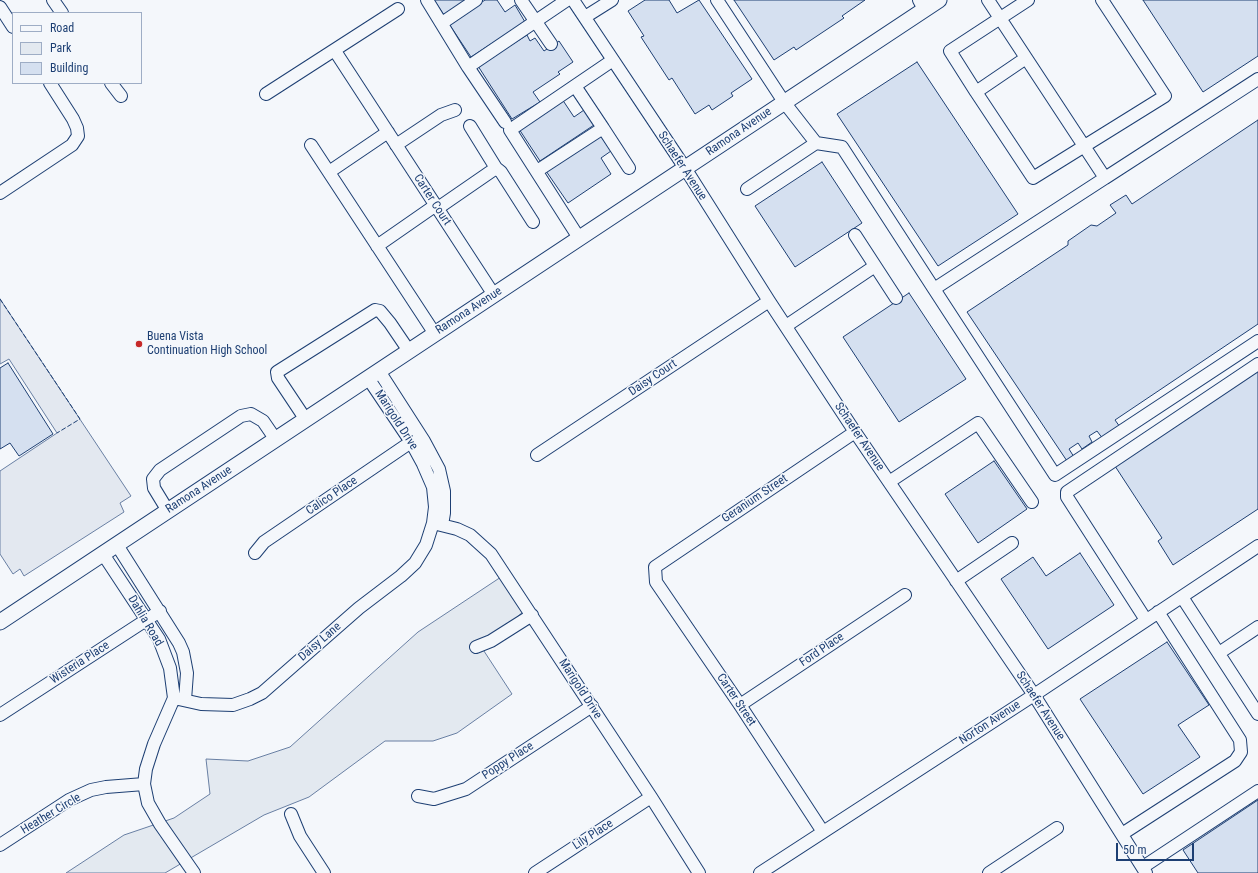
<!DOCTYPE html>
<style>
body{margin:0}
#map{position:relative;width:1258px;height:873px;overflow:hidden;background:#f4f7fb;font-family:"Roboto Condensed",sans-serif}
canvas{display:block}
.legend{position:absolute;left:12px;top:12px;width:130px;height:72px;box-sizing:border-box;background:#f4f7fb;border:1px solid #9eadc5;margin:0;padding:5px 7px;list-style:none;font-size:12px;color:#1d3f73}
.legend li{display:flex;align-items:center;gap:8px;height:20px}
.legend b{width:20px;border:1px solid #9eadc5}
.scale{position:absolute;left:1116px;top:843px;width:78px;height:18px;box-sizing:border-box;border:2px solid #1d3f73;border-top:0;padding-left:5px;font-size:12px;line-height:14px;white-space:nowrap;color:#1d3f73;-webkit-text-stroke:3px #f4f7fb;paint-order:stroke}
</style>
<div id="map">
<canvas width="1258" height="873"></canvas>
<ul class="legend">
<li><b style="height:5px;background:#f4f7fb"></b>Road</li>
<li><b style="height:11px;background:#e3e9f0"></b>Park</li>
<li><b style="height:11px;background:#d5e0f0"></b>Building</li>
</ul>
<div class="scale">50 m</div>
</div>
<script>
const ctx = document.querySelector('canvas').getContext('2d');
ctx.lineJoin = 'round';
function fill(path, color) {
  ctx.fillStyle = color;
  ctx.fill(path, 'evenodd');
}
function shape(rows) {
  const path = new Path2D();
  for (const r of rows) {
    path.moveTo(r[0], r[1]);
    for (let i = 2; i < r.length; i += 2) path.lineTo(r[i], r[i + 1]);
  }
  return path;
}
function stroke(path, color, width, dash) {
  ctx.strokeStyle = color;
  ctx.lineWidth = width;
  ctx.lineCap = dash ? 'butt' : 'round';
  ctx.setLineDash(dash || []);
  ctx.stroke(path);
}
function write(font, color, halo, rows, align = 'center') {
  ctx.font = font + ' "Roboto Condensed",sans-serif';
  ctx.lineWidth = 3;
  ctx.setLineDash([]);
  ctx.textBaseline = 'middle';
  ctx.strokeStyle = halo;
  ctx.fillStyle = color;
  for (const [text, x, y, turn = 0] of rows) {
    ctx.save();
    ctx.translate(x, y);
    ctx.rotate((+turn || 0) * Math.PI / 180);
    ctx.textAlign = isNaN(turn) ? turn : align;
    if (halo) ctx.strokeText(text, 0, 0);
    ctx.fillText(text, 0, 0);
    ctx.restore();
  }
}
const green = shape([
 [501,577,524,611,482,648,512,694,457,733,433,741,385,741,309,797,264,815,165,873,66,873,124,835,174,818,210,794,206,759,248,761,290,747,418,632,501,577]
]);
fill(green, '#e3e9f0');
stroke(green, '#687fa3', 1);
const parking = shape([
 [0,299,131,496,120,503,124,512,24,576,20,569,13,574,0,554,0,471,57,433,9,359,0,364,0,299]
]);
fill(parking, '#e3e8f0');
stroke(parking, '#687fa3', 1);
const building = shape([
 [434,0,467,0,444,15,434,0],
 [485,0,497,0,505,12,515,5,525,22,471,57,449,24,485,0],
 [645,0,669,0,677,13,699,0,752,79,731,93,733,96,712,110,709,105,695,114,672,78,669,80,641,37,644,36,628,11,645,0],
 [734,0,865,0,842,16,844,18,796,50,794,47,774,60,734,0],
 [1143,0,1258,0,1258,56,1203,92,1143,0],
 [527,35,530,41,535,38,544,51,559,41,573,62,558,72,560,74,533,92,540,102,512,119,478,66,527,35],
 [917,62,1018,214,938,266,837,114,917,62],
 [562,99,574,117,584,110,594,125,540,161,519,129,562,99],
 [1258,120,1258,324,1115,420,1120,427,1103,439,1097,431,1089,436,1092,442,1082,449,1078,443,1069,449,1074,457,1067,461,967,312,1068,245,1068,241,1091,225,1097,226,1116,213,1110,205,1126,195,1132,204,1258,120],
 [600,135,611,151,601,158,611,174,568,203,546,171,600,135],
 [822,162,862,223,795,267,755,206,822,162],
 [909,293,966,379,899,422,843,337,909,293],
 [8,363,53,434,19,456,10,443,0,449,0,368,8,363],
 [1258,367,1258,509,1173,565,1158,541,1162,538,1113,463,1258,367],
 [994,461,1027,509,978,543,945,494,994,461],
 [1080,553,1114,605,1048,649,1001,579,1033,557,1046,576,1080,553],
 [1167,642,1209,705,1178,725,1200,757,1143,794,1080,699,1167,642],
 [1258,800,1258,873,1198,873,1183,850,1258,800]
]);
fill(building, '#d5e0f0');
stroke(building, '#1d3f73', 1);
const minor = shape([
 [53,0,62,13],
 [427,0,468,67,567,0],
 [521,0,551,44],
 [573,0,685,168,769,301,855,432,1034,695,1146,873],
 [717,0,784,102,816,143,842,147,934,289,1105,178,988,0],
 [919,0,924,9],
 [0,7,13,27],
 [585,17,612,0],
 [442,23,476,0],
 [335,51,494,295],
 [1026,58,976,92,1033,178,1165,96,1102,0],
 [468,67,505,122],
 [111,83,121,96],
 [976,92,950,51,1028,0],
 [266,94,398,9],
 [470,126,496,168,501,172,533,222],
 [603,128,629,168],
 [311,145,435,334],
 [396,145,441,115,455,110],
 [537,171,603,128,575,86],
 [329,172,388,132],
 [1105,178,1258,79],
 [747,189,816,143],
 [0,193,72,145,78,136,77,128,73,119,50,83],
 [438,208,496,168],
 [855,235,896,298],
 [579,238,510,130,613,60],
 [377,246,436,205],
 [934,289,1055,475,1258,341],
 [786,326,875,266],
 [379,371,424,441,439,469,444,491,444,513,442,525],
 [306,420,278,378,277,372,375,310,380,311,390,323,409,351],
 [537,455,769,301],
 [889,482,978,423,1032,502],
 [168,511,154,488,153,479,160,470,241,416,251,414,263,421,276,440],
 [433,523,457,529,470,535,491,554,651,797,699,873],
 [117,545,179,643,183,652,187,673,185,700],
 [255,553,264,542,411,442],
 [103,554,159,639,170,668,174,698,154,744,146,769,144,784],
 [956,581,1012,543],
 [1182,597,1258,714],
 [1146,620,1067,497,1067,492,1258,364],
 [476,647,491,641,532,615],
 [1219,653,1258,627],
 [174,698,201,704,233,705,250,699,262,693,359,608,401,576,415,563,426,545,433,523,435,507,433,487,423,464,411,442,368,378],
 [740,705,905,595],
 [0,715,160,611],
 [418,796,434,799,466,789,592,706],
 [291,814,300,836,324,873],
 [823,832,740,705,656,582,655,567,855,432],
 [1122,834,1235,761,1241,752,1240,740,1158,612],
 [0,845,69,800,91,790,106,787,144,784,148,803,160,824,194,873],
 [1143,867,1258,791],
 [535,873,651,797],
 [760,873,1034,695,1258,546],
 [989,873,1057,828]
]);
const major = shape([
 [0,622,939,0]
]);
stroke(minor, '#1d3f73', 14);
stroke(major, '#1d3f73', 17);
stroke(minor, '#f4f7fb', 12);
stroke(major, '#f4f7fb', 15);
stroke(shape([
 [0,299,80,419,57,433]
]), '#1d3f73', 1, [5, 2]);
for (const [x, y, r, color] of [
 [139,344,4,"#c62828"]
]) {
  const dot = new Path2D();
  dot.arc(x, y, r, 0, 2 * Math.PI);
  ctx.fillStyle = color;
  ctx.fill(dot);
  stroke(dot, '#f4f7fb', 1.5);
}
write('12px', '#1d3f73', '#f4f7fb', [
 ["Ramona Avenue",739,132,-34],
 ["Schaefer Avenue",682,166,57],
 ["Carter Court",432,200,57],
 ["Ramona Avenue",469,311,-33],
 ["Daisy Court",653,378,-34],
 ["Marigold Drive",396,420,57],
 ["Schaefer Avenue",859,437,56],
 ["Ramona Avenue",199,490,-33],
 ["Calico Place",332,496,-34],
 ["Geranium Street",755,499,-34],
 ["Dahlia Road",145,621,59],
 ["Daisy Lane",320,642,-41],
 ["Ford Place",822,650,-34],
 ["Wisteria Place",80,663,-33],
 ["Marigold Drive",580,689,57],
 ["Carter Street",736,700,56],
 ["Schaefer Avenue",1040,706,57],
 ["Norton Avenue",990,723,-33],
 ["Poppy Place",508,761,-33],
 ["Heather Circle",51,814,-31],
 ["Lily Place",593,835,-33]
]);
write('12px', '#1d3f73', '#f4f7fb', [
 ["Buena Vista",147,337],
 ["Continuation High School",147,351]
], 'left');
</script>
